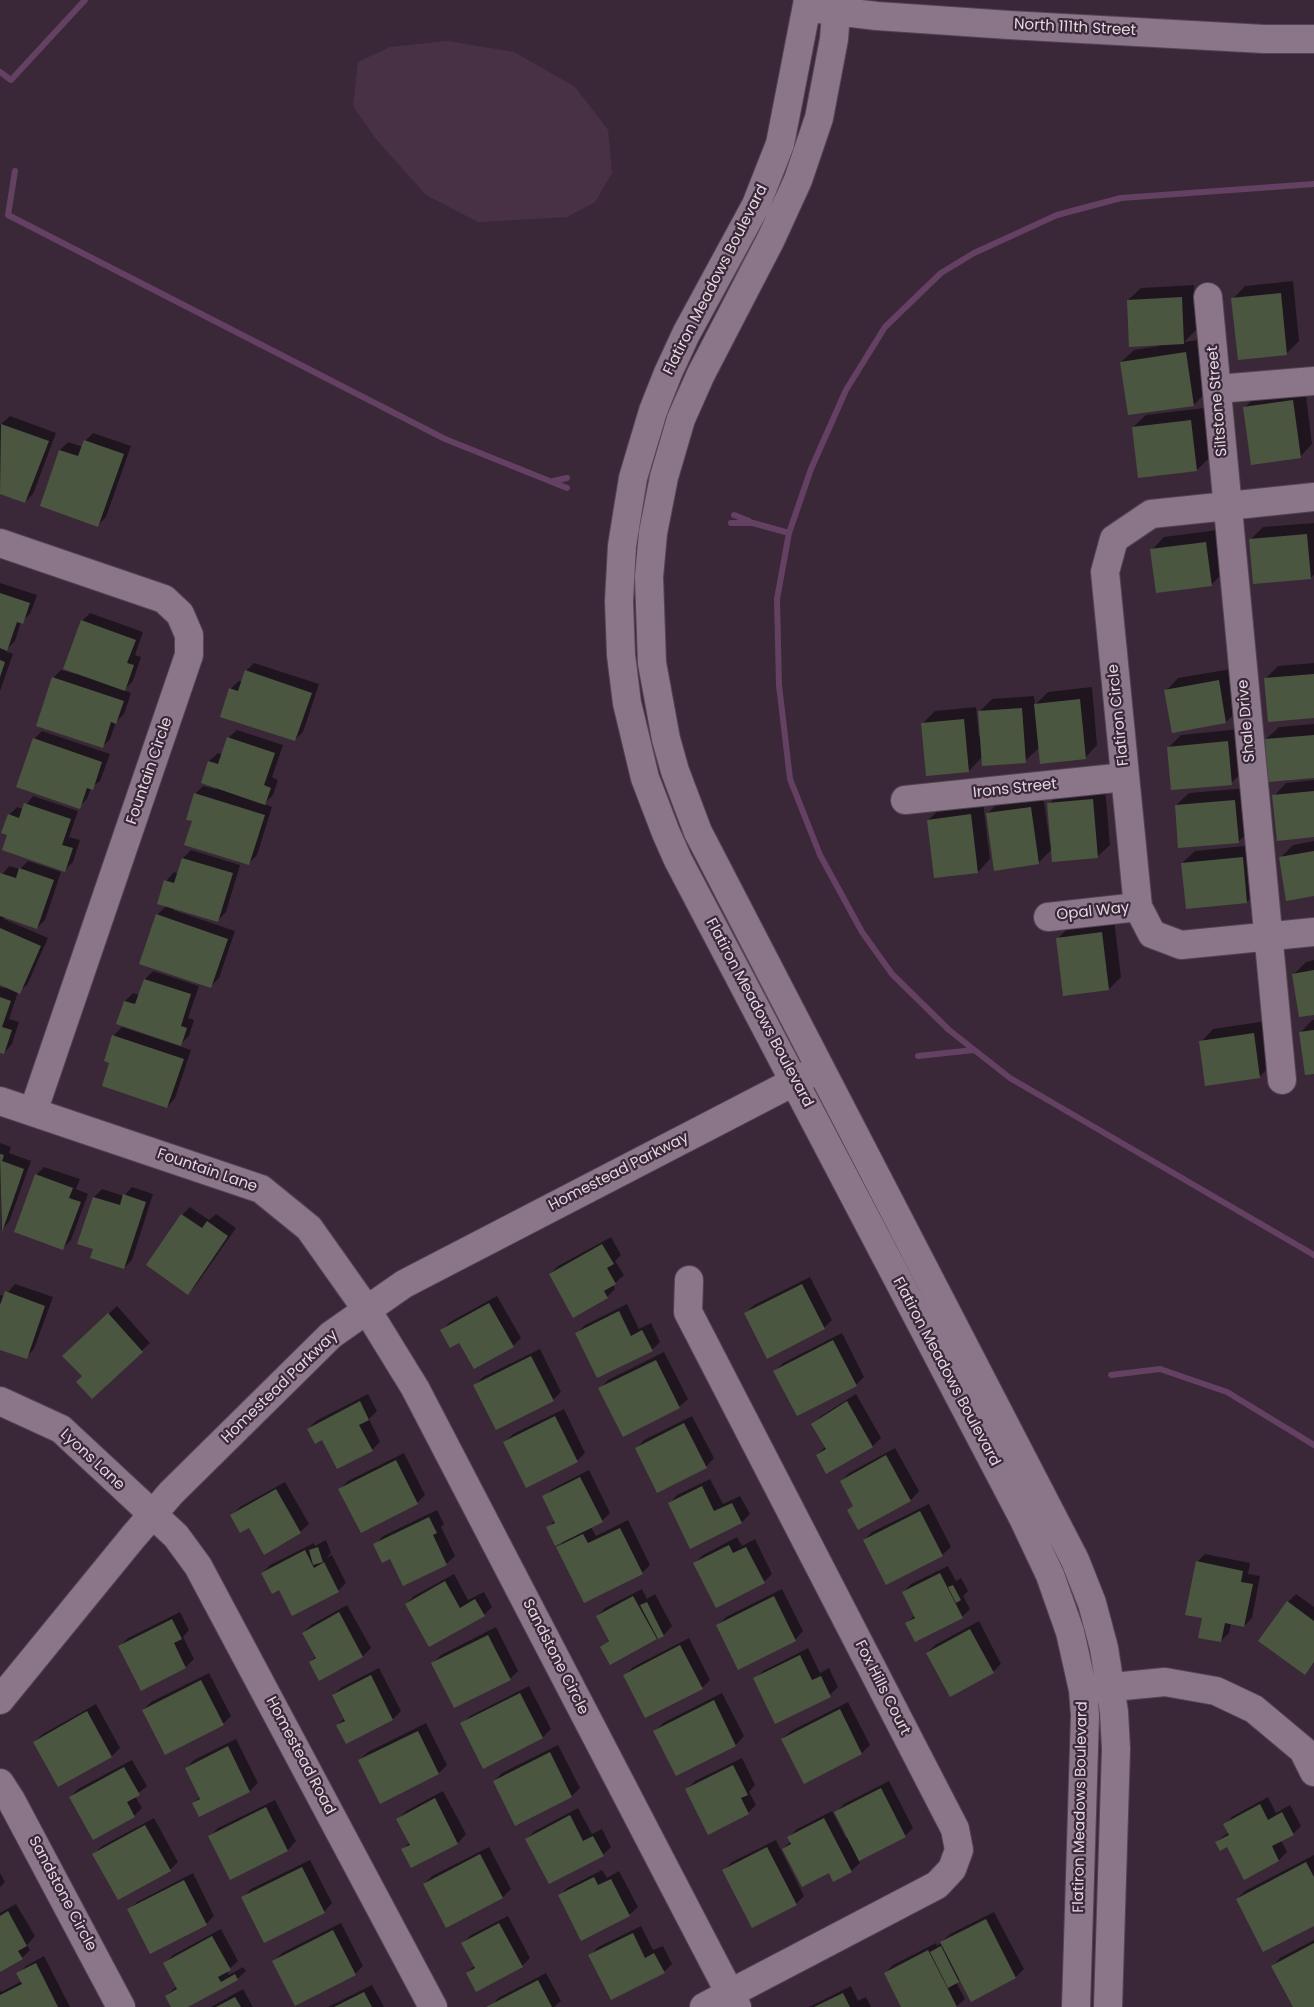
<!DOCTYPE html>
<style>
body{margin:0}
canvas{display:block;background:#3a2838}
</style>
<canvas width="1314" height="2007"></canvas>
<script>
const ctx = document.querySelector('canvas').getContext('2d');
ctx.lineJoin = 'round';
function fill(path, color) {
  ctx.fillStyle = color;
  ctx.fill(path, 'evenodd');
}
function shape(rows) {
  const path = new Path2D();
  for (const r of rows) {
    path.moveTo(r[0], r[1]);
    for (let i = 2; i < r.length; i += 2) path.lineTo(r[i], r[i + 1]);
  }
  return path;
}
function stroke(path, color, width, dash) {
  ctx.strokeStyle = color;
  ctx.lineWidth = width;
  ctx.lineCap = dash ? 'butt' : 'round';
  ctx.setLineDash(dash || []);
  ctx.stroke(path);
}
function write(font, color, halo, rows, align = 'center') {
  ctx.font = font + ' Poppins,sans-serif';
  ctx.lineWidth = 4.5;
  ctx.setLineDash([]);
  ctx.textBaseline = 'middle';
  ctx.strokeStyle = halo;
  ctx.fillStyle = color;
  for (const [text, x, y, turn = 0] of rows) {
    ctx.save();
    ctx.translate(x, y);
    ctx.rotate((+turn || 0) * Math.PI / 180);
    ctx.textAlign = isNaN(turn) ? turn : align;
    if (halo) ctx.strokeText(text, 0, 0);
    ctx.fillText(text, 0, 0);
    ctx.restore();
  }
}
fill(shape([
 [448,41,514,52,575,87,608,130,612,173,595,202,567,217,478,222,426,195,376,139,353,106,358,62,390,47]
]), '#483145');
fill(shape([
 [1293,281,1299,341,1287,353,1233,299,1245,286],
 [1194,285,1196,330,1184,342,1198,340,1206,392,1194,405,1121,362,1134,350,1159,346,1128,300,1141,288],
 [1305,388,1312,444,1300,457,1245,407,1257,395],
 [1204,408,1209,458,1197,470,1133,427,1146,415],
 [10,416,56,433,33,494,25,502,0,493,0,425],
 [93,433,131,446,106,517,98,525,41,506,60,450,68,442,83,447,85,441],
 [1314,523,1314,574,1311,578,1250,540,1263,527],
 [1218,530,1224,572,1211,585,1152,550,1164,537],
 [0,583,37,595,30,614,21,622,15,641,5,651,13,654,0,691],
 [90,613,143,632,135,655,141,657,133,681,124,690,131,693,124,714,116,722,110,739,102,747,53,678,61,670,76,674,82,621],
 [254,663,319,684,303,732,295,740,230,689,239,681,242,682,246,671],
 [1314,663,1314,717,1266,678,1278,666],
 [1231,669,1238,710,1226,722,1173,732,1166,691,1178,678],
 [1092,687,1097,745,1085,758,1040,747,1025,761,983,756,969,771,922,724,935,711,976,707,979,736,981,736,980,711,992,699,1034,696,1035,705,1048,692],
 [1314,724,1314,777,1266,739,1279,727],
 [1240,729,1244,771,1231,783,1168,748,1181,735],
 [237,730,283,745,272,777,278,780,273,795,264,804,272,807,257,855,249,863,193,820,195,794,203,786,216,789,217,787,202,782,209,761,218,753,223,755,228,738],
 [42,731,110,754,100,781,91,788,87,799,79,807,34,739],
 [1314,780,1314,836,1274,796,1286,783],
 [1105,787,1110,845,1097,857,1052,849,1038,863,987,814,1000,801,1043,795,1050,843,1052,843,1049,804,1061,791],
 [1247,788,1251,830,1238,842,1176,805,1189,793],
 [33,796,78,811,69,837,80,840,73,862,65,870,8,834,9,815,17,807,23,809],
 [983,802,990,859,978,872,928,820,941,808],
 [1314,841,1314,895,1281,857,1293,845],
 [1255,845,1259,889,1247,902,1182,863,1195,851],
 [191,850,240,865,226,912,218,920,174,908,173,910,235,931,219,978,211,986,157,915,167,905,166,881,174,872,178,874,183,858],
 [28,861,61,872,45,920,37,928,5,917,4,919,48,938,27,985,18,992,9,1019,19,1022,12,1044,4,1053,0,1051,0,987,5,988,5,987,0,984,0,877,9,866,20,869],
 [1114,920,1121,977,1109,989,1057,939,1070,926],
 [1314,960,1314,1014,1294,974,1306,962],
 [153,971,199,986,188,1018,194,1020,189,1036,181,1044,118,1023,125,1001,133,993,139,995,145,979],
 [1312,1020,1314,1020,1314,1073,1300,1033],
 [1266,1021,1272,1064,1260,1076,1201,1042,1213,1029],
 [122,1027,191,1050,175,1098,167,1107,111,1062,105,1061,114,1035],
 [0,1143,11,1147,9,1153,31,1161,9,1222,1,1230],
 [44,1167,80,1179,76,1189,88,1194,71,1240,63,1248,36,1175],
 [132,1187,153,1194,132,1260,124,1268,95,1248,94,1197,102,1189,124,1196],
 [190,1207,209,1220,216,1214,236,1228,196,1285,188,1293,182,1215],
 [611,1237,621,1255,615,1261,624,1275,613,1285,615,1289,607,1297,550,1274,558,1266],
 [810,1277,832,1320,824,1328,746,1313,754,1305],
 [15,1284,53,1297,34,1349,26,1357,0,1348,0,1295,5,1296],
 [497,1296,521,1338,513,1346,460,1341,442,1330,450,1322],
 [627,1304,639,1329,651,1323,660,1342,652,1350,577,1333,585,1325],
 [117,1306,150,1343,92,1397,72,1348],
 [842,1333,864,1377,856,1385,775,1371,783,1363],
 [540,1349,561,1392,553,1400,475,1385,483,1377],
 [664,1352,688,1399,679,1407,600,1389,608,1380],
 [368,1394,377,1411,369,1419,380,1442,372,1450,323,1438,308,1429,316,1421],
 [856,1394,881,1438,873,1446,817,1455,826,1446,813,1424,821,1416],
 [564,1409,585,1453,577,1461,505,1442,513,1434],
 [692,1416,714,1458,706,1467,636,1449,644,1440],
 [895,1448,919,1491,911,1500,859,1528,849,1510,854,1505,841,1481,849,1473],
 [404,1453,425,1495,417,1503,340,1489,348,1481],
 [589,1470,610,1513,602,1521,591,1527,596,1536,628,1520,650,1565,642,1573,558,1547,565,1540,548,1528,555,1520,544,1497,552,1489],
 [710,1479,723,1504,740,1496,750,1514,742,1522,669,1504,677,1495],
 [285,1482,309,1524,300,1532,249,1527,232,1515,240,1507],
 [929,1504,951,1547,942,1555,864,1540,872,1532],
 [437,1510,444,1524,441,1527,455,1556,446,1564,404,1584,391,1557,375,1545,383,1536],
 [737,1537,742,1546,755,1539,772,1574,764,1582,695,1563,703,1555],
 [326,1540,331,1553,326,1558,332,1555,346,1583,338,1591,279,1589,262,1573,270,1565,314,1543,315,1546],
 [1205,1554,1250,1563,1248,1574,1260,1576,1252,1618,1244,1626,1231,1623,1229,1633,1221,1641,1203,1617,1197,1562],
 [948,1566,956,1581,961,1578,968,1591,963,1596,970,1609,962,1617,907,1623,915,1615,903,1592,911,1584],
 [454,1574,468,1600,484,1592,492,1607,484,1615,406,1604,414,1596],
 [642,1589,647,1599,655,1594,672,1626,664,1635,611,1663,602,1647,610,1639,597,1616,605,1608],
 [782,1589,803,1631,795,1640,718,1625,726,1617],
 [1296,1594,1314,1607,1314,1663,1305,1673,1288,1602],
 [347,1605,371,1648,363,1656,320,1680,310,1662,316,1656,303,1633,311,1625],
 [180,1612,189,1630,183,1637,194,1659,186,1667,141,1690,120,1646,128,1638],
 [979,1621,1001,1664,993,1672,927,1653,935,1645],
 [496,1627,518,1671,510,1679,433,1663,441,1655],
 [689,1638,710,1680,702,1688,625,1675,633,1667],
 [808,1648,820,1673,829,1668,838,1687,830,1695,755,1679,763,1671],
 [379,1668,401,1711,393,1719,346,1743,337,1725,345,1718,333,1695,342,1687],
 [209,1673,231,1716,223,1724,143,1710,151,1702],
 [529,1686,551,1729,543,1737,462,1724,470,1716],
 [722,1693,744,1736,736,1745,677,1774,655,1731,663,1723],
 [848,1702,870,1745,862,1753,804,1782,782,1739,791,1731],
 [96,1704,120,1748,112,1756,59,1786,34,1742,43,1734],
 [426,1723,447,1765,439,1773,359,1760,368,1752],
 [236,1739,258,1783,250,1791,200,1816,193,1803,200,1797,186,1768,194,1760],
 [558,1745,580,1788,572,1796,516,1824,494,1781,502,1773],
 [742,1758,755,1785,749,1792,756,1805,748,1813,687,1789,695,1781],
 [132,1760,147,1786,135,1796,142,1808,134,1816,70,1797,78,1789],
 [889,1781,913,1828,905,1836,858,1860,860,1863,851,1871,829,1872,783,1849,791,1841,789,1837,797,1829,832,1811,846,1838,849,1837,836,1812,844,1804],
 [443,1791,466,1834,458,1843,411,1866,403,1849,410,1842,398,1819,406,1811],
 [1268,1797,1276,1813,1290,1805,1301,1826,1293,1834,1281,1840,1287,1852,1279,1860,1244,1878,1228,1846,1216,1842,1229,1832,1225,1824,1233,1816],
 [275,1800,296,1841,288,1850,231,1878,210,1836,218,1828],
 [578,1808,592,1834,602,1829,611,1847,603,1855,526,1839,535,1831],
 [154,1818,178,1862,170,1870,94,1854,102,1846],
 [776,1840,804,1896,796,1904,724,1870,732,1862],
 [489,1847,511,1889,503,1897,446,1926,424,1884,432,1876],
 [1314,1855,1314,1925,1237,1899,1245,1891],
 [310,1860,332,1903,324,1912,243,1898,251,1889],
 [602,1870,607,1878,619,1871,638,1907,629,1915,559,1896,567,1888],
 [0,1873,5,1882,0,1887],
 [193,1873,214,1916,206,1924,129,1910,137,1902],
 [16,1904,35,1936,27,1945,30,1950,22,1958,0,1971,0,1913],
 [994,1912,1024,1969,1016,1977,961,1979,956,1982,965,1999,956,2007,903,2007,885,1973,893,1965,936,1943,937,1946,950,1934],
 [508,1916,530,1958,522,1966,467,1973,475,1965,463,1943,471,1935],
 [341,1923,363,1966,355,1974,274,1961,282,1953],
 [641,1926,653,1950,663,1946,672,1964,664,1972,590,1956,598,1947],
 [221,1929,238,1961,227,1971,229,1975,243,1967,246,1971,237,1979,186,2007,172,2007,166,1996,177,1986,165,1963,173,1955],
 [1314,1940,1314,2007,1294,2007,1272,1967,1280,1958],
 [44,1956,70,2007,0,2007,0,1989,1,1992,22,1981,18,1974,26,1966],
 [546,1973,561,2001,554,2007,491,2007,498,1998],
 [372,1985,384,2007,328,2007],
 [851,1986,858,2001,866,1997,871,2007,809,2007],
 [243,1989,253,2007,211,2007]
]), '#0007');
stroke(shape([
 [0,72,11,80,85,0],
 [15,171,8,215,445,439,567,488],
 [553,481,567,478],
 [734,515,749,521],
 [731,523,753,523,789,533,777,599,779,685,790,779,820,855,862,932,892,974,949,1030,1010,1078,1314,1255],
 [789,533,811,469,846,390,885,327,941,273,974,253,1057,215,1121,198,1314,184],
 [918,1056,974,1050],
 [1111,1375,1160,1369,1227,1392,1314,1445]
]), '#644162', 6);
fill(shape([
 [1281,293,1287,355,1238,360,1231,298],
 [1182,297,1184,344,1129,347,1127,300],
 [1186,352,1194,406,1128,415,1120,362],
 [1293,400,1301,458,1251,465,1243,407],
 [1191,420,1197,471,1138,478,1132,427],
 [1,424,49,441,25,503,0,494],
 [84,440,124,454,98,527,40,506,59,450,78,456],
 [1307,534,1311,579,1253,584,1249,539],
 [1206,542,1212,586,1156,593,1150,549],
 [0,593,30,603,23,624,17,622,7,651,0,648],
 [81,620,136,640,127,663,134,665,125,691,63,669],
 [0,660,5,662,0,677],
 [245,670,312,693,295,741,220,717,229,688,238,691],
 [1314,674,1314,718,1268,722,1264,678],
 [52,677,124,701,116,724,111,722,103,748,36,726],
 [1219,680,1226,723,1172,733,1164,690],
 [1080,699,1086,759,1040,764,1034,704],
 [1022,708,1026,763,982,766,978,711],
 [964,719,969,772,926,776,921,723],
 [1314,735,1314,778,1268,782,1265,739],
 [227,737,275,753,264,785,271,788,265,805,201,783,208,761,218,764],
 [33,738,102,762,93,790,87,788,80,809,16,787],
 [1228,741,1232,785,1171,790,1167,747],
 [1314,791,1314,837,1277,841,1272,795],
 [194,793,265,815,249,865,184,845,192,821,186,820],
 [1093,799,1098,858,1052,862,1047,803],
 [1235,800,1239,843,1178,848,1175,805],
 [24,803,71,819,62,845,73,848,65,872,2,850,7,835,1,833,8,814,19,818],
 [1031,807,1039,864,994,871,986,813],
 [971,814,978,873,934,878,927,820],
 [1314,851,1314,896,1286,901,1279,857],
 [1243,857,1247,903,1186,909,1181,863],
 [182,858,233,873,218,922,157,904,164,880,174,883],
 [19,868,54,880,37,929,0,916,0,873,16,878],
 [156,914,228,939,211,988,139,964],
 [0,928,41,946,20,994,0,985],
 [1102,932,1109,990,1063,996,1056,938],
 [1314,970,1314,1015,1299,1017,1292,974],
 [144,979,191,994,181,1026,187,1028,181,1046,116,1024,124,1001,135,1004],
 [0,997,11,1001,2,1027,12,1030,4,1054,0,1053],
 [1314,1030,1314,1074,1305,1075,1299,1032],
 [1254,1033,1260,1078,1205,1086,1199,1041],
 [112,1035,184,1059,167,1108,102,1086,109,1063,104,1061],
 [0,1154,4,1155,2,1161,24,1169,2,1232],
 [35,1174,73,1188,69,1198,81,1202,63,1250,14,1232],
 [123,1194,146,1202,124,1269,90,1258,93,1249,77,1244,93,1197,120,1205],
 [181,1214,202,1228,207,1221,228,1236,188,1295,146,1265],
 [602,1244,614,1264,607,1268,616,1284,604,1291,608,1298,573,1318,549,1274],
 [802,1284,825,1329,767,1359,744,1313],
 [5,1291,45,1306,27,1359,0,1350,0,1305],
 [489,1303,514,1347,474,1369,459,1343,450,1348,440,1330],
 [619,1311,631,1336,642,1330,653,1351,597,1378,575,1333],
 [108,1313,143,1352,92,1399,76,1382,82,1376,62,1356],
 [833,1340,857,1386,797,1416,773,1371],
 [531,1356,554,1401,496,1430,473,1385],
 [656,1360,680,1408,623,1437,598,1388],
 [360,1401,369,1420,359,1425,373,1451,337,1469,322,1440,315,1444,307,1429],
 [847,1401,873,1447,826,1474,816,1455,826,1449,811,1424],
 [555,1416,578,1462,526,1488,503,1442],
 [684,1423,707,1468,657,1493,635,1448],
 [886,1455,911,1501,858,1530,847,1510,853,1506,840,1481],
 [396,1460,418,1504,361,1533,338,1489],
 [580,1477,603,1522,555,1546,546,1527,555,1523,542,1496],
 [702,1486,714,1511,732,1503,742,1523,690,1549,668,1503],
 [276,1489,301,1533,264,1555,249,1528,240,1533,230,1515],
 [920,1511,943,1556,886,1585,863,1540],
 [429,1517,437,1533,433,1535,447,1565,403,1586,390,1559,382,1563,373,1544],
 [620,1528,643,1574,584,1603,556,1547,583,1534,588,1543],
 [729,1545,733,1553,746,1547,765,1583,716,1608,693,1563],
 [318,1547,323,1562,313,1565,309,1550],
 [305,1550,314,1568,324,1562,339,1592,292,1616,279,1590,272,1594,261,1573],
 [1196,1561,1243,1571,1241,1582,1253,1584,1244,1627,1225,1623,1221,1642,1198,1638,1202,1618,1185,1615],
 [940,1573,963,1618,915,1642,905,1623,915,1618,902,1592],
 [445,1581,460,1608,475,1599,485,1616,429,1647,405,1604],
 [953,1585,961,1600,956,1603,948,1587],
 [633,1596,657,1639,610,1665,600,1647,609,1641,596,1616],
 [774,1596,796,1641,738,1670,716,1625],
 [1287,1601,1314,1621,1314,1662,1305,1675,1258,1641],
 [647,1602,664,1636,658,1639,640,1605],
 [339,1612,363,1657,319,1681,309,1662,316,1658,302,1633],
 [172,1619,182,1639,174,1643,186,1668,141,1691,118,1646],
 [970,1629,994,1673,950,1697,926,1653],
 [488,1635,511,1680,454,1708,431,1663],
 [680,1645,703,1689,645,1718,623,1675],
 [800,1655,812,1680,821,1676,831,1697,775,1724,753,1678],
 [371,1675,393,1720,346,1744,336,1725,345,1721,332,1695],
 [201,1680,224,1725,165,1755,142,1710],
 [520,1693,543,1738,483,1769,460,1723],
 [714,1700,736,1746,676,1776,653,1731],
 [840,1709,862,1754,804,1784,781,1739],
 [87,1711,112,1757,58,1787,33,1742],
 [418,1731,439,1774,380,1804,358,1760],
 [228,1746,250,1792,199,1817,192,1803,200,1799,185,1768],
 [550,1752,572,1797,515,1826,493,1781],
 [733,1765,748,1795,741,1798,749,1814,708,1835,685,1789],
 [124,1767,140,1795,127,1802,135,1817,93,1840,69,1797],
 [881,1788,906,1837,859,1861,834,1812],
 [435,1798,458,1844,411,1868,401,1849,410,1845,396,1819],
 [1260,1804,1268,1820,1282,1812,1294,1835,1272,1846,1279,1861,1244,1880,1227,1847,1220,1851,1215,1842,1229,1835,1223,1824],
 [266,1807,288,1851,230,1880,208,1836],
 [570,1815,583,1841,593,1836,604,1856,549,1884,525,1839],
 [824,1818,852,1872,833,1882,829,1873,802,1887,782,1849,791,1844,787,1837],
 [145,1825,171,1871,118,1900,92,1854],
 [767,1847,797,1905,752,1928,722,1870],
 [480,1854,503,1898,446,1928,423,1884],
 [1306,1862,1314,1877,1314,1926,1263,1952,1236,1899],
 [302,1867,325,1913,264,1943,241,1897],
 [594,1877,598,1885,611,1879,630,1916,581,1941,558,1895],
 [184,1880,207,1925,150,1954,127,1909],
 [8,1911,27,1946,18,1951,23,1959,0,1972,0,1916],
 [986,1919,1016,1978,971,2002,940,1942],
 [499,1923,523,1967,476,1992,466,1973,475,1968,461,1943],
 [333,1930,356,1975,295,2006,272,1961],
 [633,1933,645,1958,654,1953,665,1973,611,2000,588,1955],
 [212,1936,231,1970,218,1977,221,1982,235,1974,238,1980,188,2007,171,2007,165,1996,177,1989,163,1963],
 [1314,1943,1314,2007,1293,2007,1271,1966],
 [941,1946,959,1982,948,1988,930,1952],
 [928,1950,948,1989,957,2007,901,2007,884,1973],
 [36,1963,58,2007,0,2007,0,1995,22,1984,16,1973],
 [538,1980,552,2007,486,2007],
 [364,1992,372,2007,334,2007],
 [843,1993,850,2007,814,2007],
 [235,1997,241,2007,216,2007]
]), '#4a5640');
const minor = shape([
 [808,0,780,144,756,205,686,334,668,373,653,411,633,478,622,546,619,601,621,655,627,703,645,778,666,833,678,860,1023,1518,1050,1575,1070,1632,1083,1690,1085,1715,1076,2007],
 [837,0,834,39,819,118,798,180,771,239,701,374,681,419,664,477,653,533,649,577,652,663,666,739,675,771,698,832,1075,1560,1092,1603,1104,1648,1114,1712,1116,1749,1108,2007],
 [819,9,877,16,1009,25,1264,39,1314,39],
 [1208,297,1282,1080],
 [1218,389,1314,381],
 [1314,497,1151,514,1114,539,1105,572,1138,907,1152,934,1181,945,1314,932],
 [0,543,164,599,180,614,189,635,189,655,33,1112],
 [905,800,1125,777],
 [1048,917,1138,907],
 [0,1101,261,1189,309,1228,367,1310,415,1388,737,2007],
 [689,1280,688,1312,955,1829,959,1850,952,1869,937,1885,704,2007],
 [0,1401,61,1429,176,1536,198,1566,433,2007],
 [1092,1689,1165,1682,1216,1691,1254,1709,1303,1750,1314,1772],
 [0,1700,133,1537,171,1493,331,1335,404,1284,809,1074],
 [0,1783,11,1800,121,2007]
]);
stroke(minor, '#534451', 30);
stroke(minor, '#8b7689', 28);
write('15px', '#e3d7e1', '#3a2838', [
 ["North 111th Street",1075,28,3],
 ["Flatiron Meadows Boulevard",716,280,-63],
 ["Siltstone Street",1218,401,-95],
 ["Flatiron Circle",1119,715,-96],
 ["Shale Drive",1247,721,-95],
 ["Fountain Circle",150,771,-71],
 ["Irons Street",1015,789,-6],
 ["Opal Way",1093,912,-6],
 ["Flatiron Meadows Boulevard",759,1013,62],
 ["Fountain Lane",207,1171,19],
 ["Homestead Parkway",619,1172,-27],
 ["Flatiron Meadows Boulevard",946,1372,62],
 ["Homestead Parkway",280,1387,-44],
 ["Lyons Lane",92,1460,43],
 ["Sandstone Circle",555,1657,63],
 ["Fox Hills Court",882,1688,63],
 ["Homestead Road",300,1756,62],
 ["Flatiron Meadows Boulevard",1081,1807,-89],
 ["Sandstone Circle",62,1894,62]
]);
</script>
